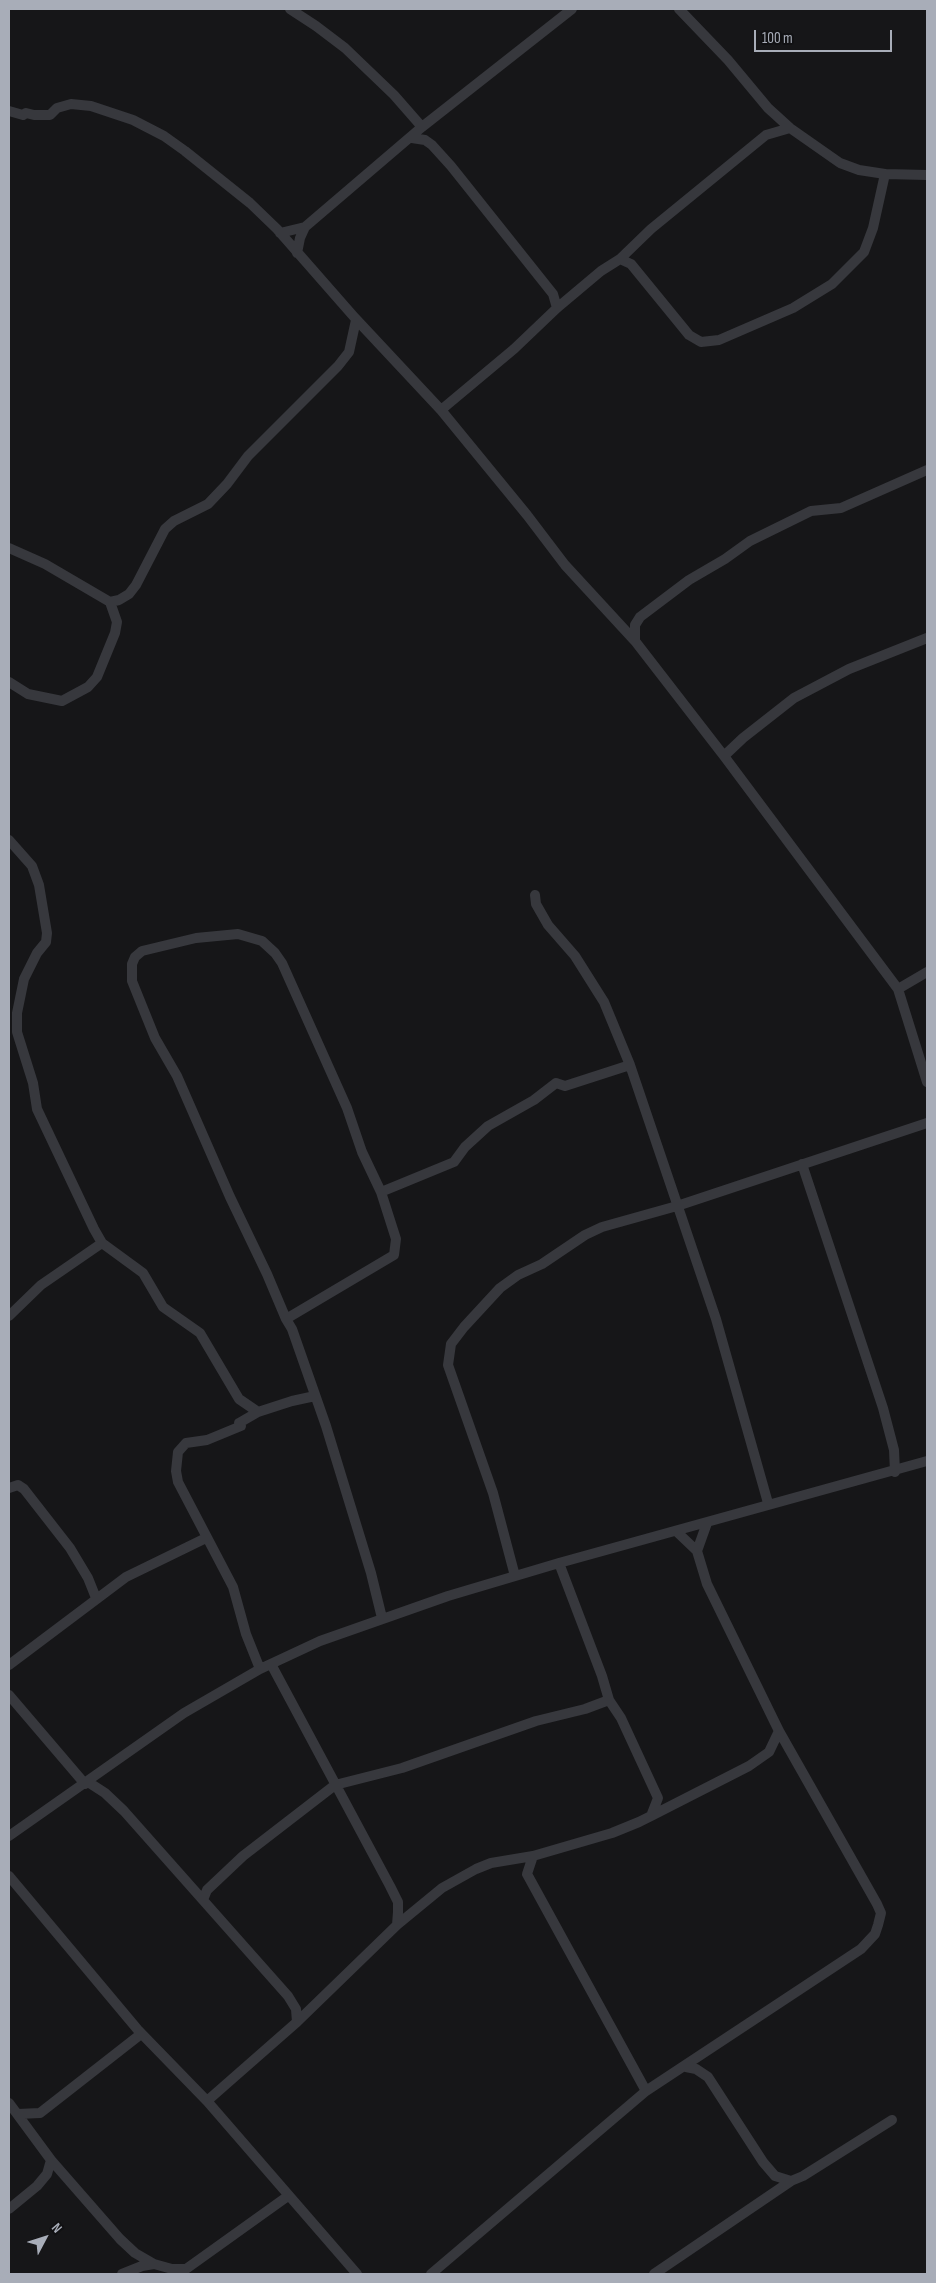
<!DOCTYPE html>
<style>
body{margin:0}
#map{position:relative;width:936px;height:2283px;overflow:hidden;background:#161618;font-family:"Sofia Sans Condensed",sans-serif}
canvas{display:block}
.frame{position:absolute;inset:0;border:10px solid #a8adb8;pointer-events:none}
.north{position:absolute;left:20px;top:2213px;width:50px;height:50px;-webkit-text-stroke:4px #111113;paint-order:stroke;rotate:50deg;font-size:14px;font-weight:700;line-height:20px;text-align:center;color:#a8adb8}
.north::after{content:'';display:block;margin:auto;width:18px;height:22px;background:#a8adb8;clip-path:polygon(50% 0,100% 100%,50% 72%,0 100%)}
.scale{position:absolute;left:754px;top:30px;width:138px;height:22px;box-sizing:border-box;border:2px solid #a8adb8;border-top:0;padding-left:6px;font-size:15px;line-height:18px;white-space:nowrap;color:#a8adb8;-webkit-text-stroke:4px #111113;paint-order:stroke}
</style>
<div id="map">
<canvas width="936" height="2283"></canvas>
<div class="frame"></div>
<div class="north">N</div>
<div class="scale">100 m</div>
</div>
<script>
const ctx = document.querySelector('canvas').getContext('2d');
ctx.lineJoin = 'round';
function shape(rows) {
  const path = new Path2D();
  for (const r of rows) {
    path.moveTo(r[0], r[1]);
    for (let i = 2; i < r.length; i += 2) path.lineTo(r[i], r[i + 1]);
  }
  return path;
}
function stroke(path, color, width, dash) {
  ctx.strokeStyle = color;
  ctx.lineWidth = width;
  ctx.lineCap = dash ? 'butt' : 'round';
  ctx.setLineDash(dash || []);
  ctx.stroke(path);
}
stroke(shape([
 [290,9,316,26,345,48,394,95,422,127],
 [679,9,728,60,768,108,790,128,840,163,859,170,885,174,927,175],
 [9,111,23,115,26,113,34,115,50,115,57,108,71,104,91,106,133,120,164,136,185,151,250,203,277,229,355,318,441,410,527,515,565,565,635,641,724,756,898,989,927,1082],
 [412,138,425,140,432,145,451,166,553,294,557,308],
 [280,233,305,227],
 [297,253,300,238,305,227,422,127,572,9],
 [620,259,651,229,766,135,790,128],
 [441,410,514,349,557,308,601,271,620,259,631,264,689,335,701,342,719,340,793,308,832,284,864,252,873,228,885,174],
 [9,548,45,564,110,602,119,600,129,594,136,585,165,529,174,521,208,504,227,484,248,456,338,366,349,352,356,320],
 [635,641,635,625,640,617,689,580,725,559,750,541,811,511,841,508,927,470],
 [9,682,28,694,62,701,88,687,97,677,115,633,117,622,110,602],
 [724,756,743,738,794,698,849,669,927,638],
 [9,840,32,866,39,885,47,933,46,942,37,953,24,979,17,1013,17,1032,33,1083,37,1109,94,1229,102,1243,143,1273,163,1307,200,1333,239,1399,258,1412],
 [535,895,536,904,548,925,575,956,604,1002,630,1065,716,1319,768,1503],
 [898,989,927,972],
 [802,1164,883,1408,894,1450,895,1472],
 [381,1192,454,1162,465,1147,488,1126,534,1100,556,1083,565,1086,630,1065],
 [9,1316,41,1285,102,1243],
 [286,1319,394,1255,396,1239,381,1192,362,1152,347,1108,282,963,275,953,262,941,238,934,196,938,142,951,135,957,132,964,132,981,155,1038,177,1076,230,1197,267,1274,286,1319,292,1329,326,1426,371,1573,382,1618],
 [9,1488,18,1485,24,1489,70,1548,88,1578,96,1598],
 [676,1531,697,1551],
 [559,1563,602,1676,609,1700,621,1718,658,1798,651,1816,639,1822,612,1833,533,1856,527,1874,646,2091],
 [515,1576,493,1493,448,1365,451,1344,464,1327,500,1288,518,1275,542,1264,585,1235,602,1227,677,1206,927,1123],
 [271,1664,390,1886,398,1902,398,1912,397,1925,297,2022],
 [9,1665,126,1577,206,1538],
 [260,1669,246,1634,233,1587,178,1482,176,1471,178,1452,186,1443,207,1440,241,1426,239,1423,258,1412,292,1401,315,1396],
 [9,1695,85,1784],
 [88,1782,105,1793,124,1811,288,1996,296,2009,297,2022,207,2101],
 [651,1816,749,1766,769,1752,779,1731],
 [9,1836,184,1713,260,1669,320,1641,448,1596,559,1563,927,1461],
 [9,1876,138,2030,207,2101,357,2274],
 [203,1900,207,1890,243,1856,335,1785,402,1768,536,1721,585,1709,609,1700],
 [397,1925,442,1888,476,1869,491,1863,533,1856],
 [686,2067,696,2069,708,2077,763,2162,775,2176,791,2181],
 [9,2103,51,2160,47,2174,37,2186,9,2209],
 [18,2114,40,2113,141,2034],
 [51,2160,120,2239,135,2253,154,2264],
 [122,2274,142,2266,154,2264,172,2269,186,2269,288,2196],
 [431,2274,646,2091,861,1949,875,1934,878,1925,881,1913,877,1904,779,1731,707,1584,697,1551,707,1523],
 [654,2274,791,2181,803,2176,892,2120]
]), '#37383d', 10);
</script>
